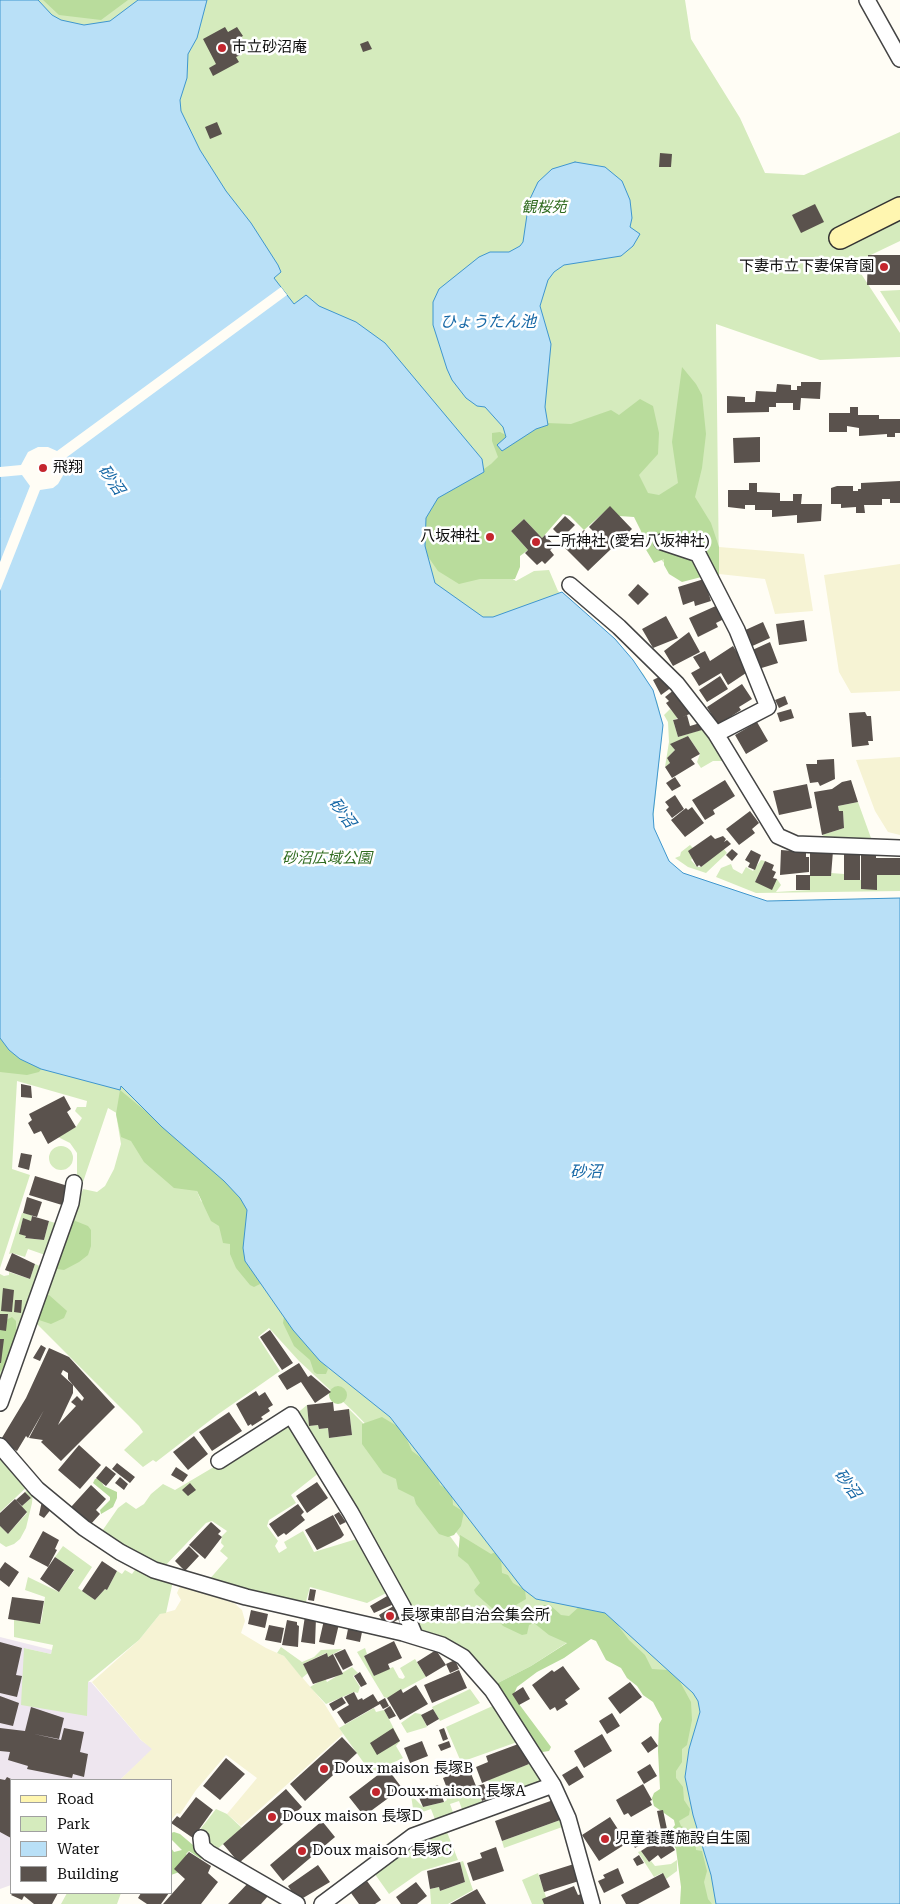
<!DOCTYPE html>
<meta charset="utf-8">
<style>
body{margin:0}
#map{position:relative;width:900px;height:1904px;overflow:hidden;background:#fffdf5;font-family:"Roboto Serif",serif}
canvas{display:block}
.legend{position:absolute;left:10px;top:1779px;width:162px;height:115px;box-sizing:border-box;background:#fff;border:1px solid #a0a0a0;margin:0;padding:6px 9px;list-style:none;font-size:15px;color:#111}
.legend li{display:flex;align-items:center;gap:10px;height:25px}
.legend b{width:25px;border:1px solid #a0a0a0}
</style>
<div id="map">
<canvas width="900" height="1904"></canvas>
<ul class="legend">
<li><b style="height:6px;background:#fff6b0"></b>Road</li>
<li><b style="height:14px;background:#d5ebbd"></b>Park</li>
<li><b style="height:14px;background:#b9e0f7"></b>Water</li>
<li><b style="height:14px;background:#5a524d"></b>Building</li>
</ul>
</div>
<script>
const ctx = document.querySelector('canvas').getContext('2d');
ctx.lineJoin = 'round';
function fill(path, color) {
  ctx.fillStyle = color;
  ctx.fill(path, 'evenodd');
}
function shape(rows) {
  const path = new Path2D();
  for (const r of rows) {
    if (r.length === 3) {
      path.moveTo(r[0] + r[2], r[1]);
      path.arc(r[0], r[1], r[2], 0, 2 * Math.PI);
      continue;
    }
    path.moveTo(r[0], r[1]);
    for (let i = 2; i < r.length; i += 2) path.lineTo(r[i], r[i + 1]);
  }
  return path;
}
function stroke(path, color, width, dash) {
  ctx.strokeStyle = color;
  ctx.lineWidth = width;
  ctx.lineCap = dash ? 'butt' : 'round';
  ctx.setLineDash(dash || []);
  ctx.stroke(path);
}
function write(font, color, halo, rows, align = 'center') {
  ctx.font = font + ' "Roboto Serif","Noto Sans JP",serif';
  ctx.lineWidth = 5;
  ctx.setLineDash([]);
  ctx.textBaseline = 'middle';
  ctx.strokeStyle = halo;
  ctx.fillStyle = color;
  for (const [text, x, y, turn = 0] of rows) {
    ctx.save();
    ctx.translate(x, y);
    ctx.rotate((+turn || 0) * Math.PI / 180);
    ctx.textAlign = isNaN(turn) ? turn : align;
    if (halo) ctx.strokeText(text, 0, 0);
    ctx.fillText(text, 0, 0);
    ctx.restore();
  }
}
fill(shape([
 [0,1637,52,1650,51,1654,24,1648,88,1682,91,1682,141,1740,153,1749,120,1780,11,1780,11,1885,0,1889]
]), '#eee6ef');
fill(shape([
 [719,547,804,554,813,611,775,614,765,579,719,574],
 [900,564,900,691,851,693,839,672,824,575],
 [900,757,900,835,888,832,875,811,856,760],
 [180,1586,234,1603,242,1610,245,1621,241,1633,266,1648,284,1656,324,1703,343,1734,241,1826,227,1814,257,1778,226,1755,196,1790,180,1814,177,1813,171,1820,171,1780,120,1780,152,1749,141,1740,92,1682,139,1640,160,1614,175,1610,181,1600,177,1593]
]), '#f6f3d4');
fill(shape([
 [0,0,685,0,691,39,740,118,765,173,804,175,900,132,900,241,854,263,900,333,900,357,820,360,716,324,719,574,671,571,651,548,638,519,611,501,565,504,506,524,501,572,516,581,534,571,549,570,558,591,615,639,644,675,657,701,663,725,653,821,654,828,669,861,683,873,767,901,900,898,900,1904,693,1904,674,1818,669,1711,609,1646,558,1620,518,1609,505,1599,445,1517,376,1435,355,1413,299,1361,269,1328,258,1337,280,1371,217,1415,156,1462,153,1460,143,1467,124,1450,143,1432,139,1426,34,1321,83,1189,97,1192,105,1186,114,1169,121,1144,116,1114,197,1191,201,1201,225,1217,125,1118,108,1108,82,1185,77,1183,77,1153,70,1143,58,1137,76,1127,82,1118,75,1111,77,1107,86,1107,87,1101,17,1081,12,1169,30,1175,0,1268],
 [900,290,900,323,880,291],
 [670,709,678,718,673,720,678,737,704,729,725,761,713,761,701,768,697,762,700,754,688,736,671,744,675,750,667,758,670,763,665,767,669,742,668,722,664,715],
 [858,802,871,838,866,841,827,838,822,835,844,828,843,811,839,811,838,806],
 [690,845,693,848,693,857,691,860,697,867,701,867,723,848,727,853,706,873,688,867,675,858,680,856,681,852],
 [761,860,765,861,755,882,777,879,781,885,776,892,810,890,810,876,830,876,831,873,844,874,844,880,861,880,862,889,877,889,877,875,900,875,900,891,756,893,716,877,721,868,731,864,733,869,742,874,746,867,753,871],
 [61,1158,12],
 [22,1213,32,1215,31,1221,23,1219,19,1233,26,1236,25,1238,44,1240,49,1221,58,1224,48,1256,28,1249,25,1257,12,1253,9,1254],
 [35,1264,44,1268,0,1388,0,1274,4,1276,9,1275,9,1272,30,1279],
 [307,1405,309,1426,318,1425,319,1429,328,1428,329,1438,352,1435,349,1409,363,1423,436,1517,507,1614,537,1621,574,1638,531,1666,494,1685,425,1634,420,1629,314,1446,317,1442,295,1415],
 [288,1423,320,1472,291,1495,296,1503,269,1520,267,1526,278,1541,275,1546,279,1553,287,1548,284,1542,303,1531,314,1552,360,1538,388,1592,367,1603,310,1587,305,1605,208,1581,228,1558,220,1551,224,1546,221,1543,222,1536,227,1531,212,1521,206,1523,162,1569,100,1534,118,1508,126,1502,136,1509,144,1504,151,1494,163,1484,175,1490],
 [0,1453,29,1485,0,1512],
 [30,1487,33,1490,32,1503,26,1528,20,1539,14,1544,6,1547,0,1543,0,1526,8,1534,27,1513,21,1507,31,1498,25,1492],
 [63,1546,92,1567,78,1588,95,1600,105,1589,107,1590,117,1571,122,1574,125,1570,132,1574,137,1567,173,1581,166,1613,160,1614,139,1640,88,1682,87,1716,21,1705,24,1648,51,1654,53,1645,14,1637,14,1620,41,1623,45,1597,25,1590,28,1577,59,1592,74,1571,55,1557],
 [281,1647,302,1662,314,1657,321,1650,342,1649,328,1657,326,1653,303,1664,308,1673,302,1678,284,1656,277,1653],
 [365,1648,367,1654,364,1656,374,1676,393,1667,399,1678,403,1679,405,1677,400,1668,415,1659,426,1677,387,1698,384,1697,357,1652],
 [352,1667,358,1673,353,1676,360,1687,358,1693,354,1692,326,1704,310,1687,325,1678,327,1682],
 [470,1689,480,1703,440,1721,432,1707],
 [497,1704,520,1741,461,1762,446,1727],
 [374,1708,376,1712,384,1710,389,1719,400,1741,396,1746,403,1758,371,1773,339,1728],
 [415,1713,421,1714,427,1727,407,1733,401,1723],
 [521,1743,546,1781,495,1798,488,1780,529,1764],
 [476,1786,483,1805,463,1812,459,1801,450,1804,454,1815,436,1822,431,1809,414,1815,411,1795,423,1807,444,1802,447,1800,445,1794,448,1792,450,1796],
 [216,1809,227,1814,242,1828,215,1851,195,1836],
 [563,1819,565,1826,504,1848,502,1841],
 [445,1827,458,1860,422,1871,389,1894,372,1870,415,1838],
 [641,1851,649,1862,651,1861,655,1866,671,1864,677,1860,677,1871,666,1879,662,1873,654,1877,638,1852],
 [463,1861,473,1890,448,1904,431,1904,430,1889,439,1887,440,1891,465,1882,460,1862],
 [538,1873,546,1897,544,1904,532,1904,522,1880],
 [67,1893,121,1893,117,1904,61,1904]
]), '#d5ebbd');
fill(shape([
 [43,0,128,0,101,20,59,15],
 [682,367,696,384,702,395,706,434,702,468,695,497,711,523,719,547,719,582,709,575,682,582,669,574,664,565,664,559,654,563,645,548,641,531,634,517,619,516,610,507,584,530,570,516,563,514,542,538,524,519,511,531,528,550,520,556,520,567,515,579,480,579,459,584,438,571,422,548,424,499,477,474,491,464,498,457,492,441,492,433,500,432,515,440,547,423,571,424,611,410,619,415,640,399,653,406,659,433,658,454,639,475,648,493,659,495,678,483,672,442],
 [0,1032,42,1068,39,1072,27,1075,0,1072],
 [120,1090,201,1157,251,1208,263,1280,260,1284,254,1287,250,1285,236,1268,230,1254,230,1244,223,1243,219,1226,211,1221,197,1191,174,1188,144,1162,131,1141,121,1137,116,1114],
 [73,1220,88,1226,91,1230,91,1246,88,1255,79,1262,64,1270,57,1269,52,1263],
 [49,1295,67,1311,64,1318,51,1324,33,1318,25,1308,27,1300],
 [12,1317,16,1321,16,1333,22,1345,0,1372,0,1323],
 [284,1317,328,1369,326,1374,317,1374,314,1372,310,1360,294,1346,283,1323],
 [338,1395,9],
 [382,1417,402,1429,412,1451,424,1460,437,1476,440,1485,452,1492,453,1505,464,1512,461,1526,454,1535,448,1537,439,1534,416,1504,414,1497,398,1489,396,1479,383,1473,362,1444,362,1424],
 [99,1478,104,1486,117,1492,117,1498,113,1507,101,1514,100,1510,110,1500,110,1497,93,1483,95,1479],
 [460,1535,491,1554,496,1552,501,1556,502,1573,508,1575,513,1583,525,1590,526,1599,516,1605,517,1611,520,1614,529,1613,544,1605,550,1605,561,1615,569,1616,580,1606,601,1611,610,1615,629,1640,645,1655,652,1669,667,1670,679,1680,691,1702,692,1720,687,1745,682,1749,682,1762,676,1771,676,1778,683,1787,684,1800,690,1809,689,1815,679,1821,681,1826,695,1832,696,1850,702,1851,707,1871,704,1882,708,1899,712,1904,680,1904,681,1887,676,1849,667,1835,675,1825,674,1820,654,1806,652,1798,654,1793,660,1789,658,1751,659,1724,662,1719,653,1702,643,1695,637,1686,627,1678,621,1668,606,1660,596,1641,591,1639,564,1658,537,1672,517,1687,514,1694,516,1700,551,1747,549,1751,536,1753,494,1685,531,1666,567,1643,549,1635,534,1623,529,1625,527,1634,522,1635,503,1626,497,1619,494,1610,476,1594,474,1590,480,1583,468,1564,458,1556],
 [174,1832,180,1834,200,1851,204,1857,201,1859,189,1851,186,1854,189,1857,185,1870,171,1875,171,1848,174,1852,182,1850,171,1839,171,1833]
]), '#b9dc9c');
const water = shape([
 [0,0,38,0,52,15,61,20,84,25,110,21,138,0,207,0,197,38,188,54,187,78,180,100,181,111,200,150,226,191,251,223,278,265,281,272,274,278,294,304,306,295,319,306,356,322,385,343,482,459,484,472,438,498,426,518,425,546,435,583,483,617,493,617,562,592,615,639,633,660,653,690,663,725,653,814,654,828,669,861,683,873,767,901,900,898,900,1904,716,1904,711,1875,693,1815,685,1777,689,1749,700,1712,698,1701,693,1693,605,1613,536,1599,523,1589,390,1417,320,1361,293,1330,245,1261,243,1248,247,1210,240,1198,224,1181,162,1127,121,1086,120,1090,41,1069,20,1059,9,1050,0,1038,0,0],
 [575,162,605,167,622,181,630,200,632,218,630,227,640,234,633,246,621,256,564,265,554,272,548,280,540,306,551,344,545,407,548,425,536,429,502,451,497,445,506,437,503,427,485,407,477,406,466,398,452,380,447,369,433,325,433,302,439,289,479,257,490,252,509,252,520,246,523,242,529,201,538,182,552,169,575,162]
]);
fill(water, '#b9e0f7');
stroke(water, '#3f96cf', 1);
fill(shape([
 [281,287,287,295,63,460,65,472,58,484,53,488,40,490,0,591,0,562,30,486,22,475,0,477,0,467,21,465,28,452,38,447,48,447,57,451]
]), '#fffdf5');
fill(shape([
 [225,27,228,32,237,27,243,36,233,41,240,55,236,57,239,62,213,76,209,68,216,64,203,39],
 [368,41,372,49,363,52,360,44],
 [217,122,222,134,210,139,205,127],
 [660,153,672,154,671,167,659,167],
 [815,204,824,222,801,233,792,215],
 [868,255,900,255,900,285,867,285],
 [801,382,821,382,820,399,801,398,800,410,793,410,793,403,776,403,776,407,769,407,769,412,727,413,727,396,745,397,745,402,755,402,756,391,776,392,777,384,791,385,791,390,797,390,797,386,801,386],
 [850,407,858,407,858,415,879,415,879,419,900,419,900,433,895,433,895,437,887,437,887,434,859,436,859,428,847,426,847,432,829,432,829,413,850,413],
 [760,437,760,462,734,463,733,438],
 [900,481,900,503,890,503,890,499,882,499,882,505,864,505,865,513,856,513,856,507,841,508,841,504,831,504,831,488,837,486,853,486,853,491,858,491,858,489,861,489,861,483],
 [749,483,757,483,757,492,780,493,780,501,793,501,793,494,802,494,801,504,822,504,821,521,797,523,797,515,772,517,772,510,755,510,755,505,745,505,745,509,728,507,728,490,749,490],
 [610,506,632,529,588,571,565,548,584,530,590,536,594,532,589,527],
 [565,516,575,525,562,538,553,529],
 [524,519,542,538,545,535,555,546,550,550,554,555,545,564,542,561,537,565,525,553,528,550,511,531],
 [704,579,711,601,695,606,694,601,683,605,678,587],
 [638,584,649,594,638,605,628,595],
 [718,605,724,619,716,623,718,627,698,637,689,618],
 [666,616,678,638,653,648,642,629],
 [804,620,807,641,779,645,776,624],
 [763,622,770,638,748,648,741,632],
 [689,632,700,652,673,666,664,651],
 [770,642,778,663,755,670,748,652],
 [733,646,749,671,728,685,721,673,699,686,691,673,700,668,693,657,705,651,710,661],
 [661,676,672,687,661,695,653,680],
 [720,676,728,689,707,702,699,690],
 [742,684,752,699,739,707,741,710,718,725,707,707],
 [675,689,692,713,680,718,687,715,690,726,700,723,702,730,678,737,673,720,678,719,666,703,669,701,665,697],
 [785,696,788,704,779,708,775,700],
 [791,709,794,718,780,722,777,713],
 [865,712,867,716,871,716,873,741,868,741,869,745,852,747,849,713],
 [757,722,768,741,746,754,735,735],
 [688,736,700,754,691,759,695,764,672,778,665,767,670,763,667,758,675,750,670,744],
 [834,759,835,779,820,786,818,782,810,783,806,764,817,764,817,760],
 [675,777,681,786,672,791,666,783],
 [725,780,735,796,713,810,715,814,705,820,692,800],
 [851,780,858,802,838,806,839,811,843,811,844,828,822,835,814,792,832,789,842,782],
 [807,784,812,808,779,815,773,791],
 [675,795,684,809,672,818,666,810,669,807,665,802],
 [692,807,704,823,685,837,671,820,686,808,688,810],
 [750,811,759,823,752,829,755,833,739,845,726,829],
 [711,835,715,839,723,836,726,839,724,842,727,840,731,844,701,867,699,865,697,867,688,851],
 [732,849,738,854,732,861,726,855],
 [751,850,761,855,755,870,748,867,750,863,745,860],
 [781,850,806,852,806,857,809,857,809,872,780,875],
 [810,851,833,851,831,876,810,876],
 [844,852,860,852,860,880,844,880],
 [861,854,876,854,876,858,900,858,900,875,877,875,877,890,861,889],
 [765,861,774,865,772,870,776,872,773,878,777,879,772,890,755,882],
 [796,875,810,875,810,890,796,890],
 [21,1084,31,1086,32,1098,21,1097],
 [64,1096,71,1109,67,1112,76,1127,48,1144,41,1131,34,1134,28,1123,32,1120,29,1114],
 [21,1153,32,1155,29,1170,18,1167],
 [35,1176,68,1186,62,1205,29,1195],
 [27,1197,42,1202,37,1217,23,1213],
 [32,1216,49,1221,44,1240,25,1238,26,1236,19,1234,23,1218,31,1221],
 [12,1253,35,1264,30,1279,5,1270],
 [3,1288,14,1290,12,1312,1,1311],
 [15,1300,22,1300,21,1313,14,1312],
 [0,1314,8,1314,6,1331,0,1330],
 [270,1330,293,1363,282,1370,260,1337],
 [0,1339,4,1339,1,1363,0,1363],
 [41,1345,46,1348,40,1361,33,1358],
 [49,1348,69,1357,115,1407,61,1461,41,1442,43,1440,29,1438,44,1410,28,1438,26,1436,17,1451,0,1441,26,1398],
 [63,1370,68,1373,68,1379,84,1398,82,1401,77,1396,71,1402,76,1406,58,1425,73,1393,73,1385,61,1374],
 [299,1363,308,1377,311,1375,331,1392,315,1403,301,1382,287,1390,278,1376],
 [256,1391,259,1396,265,1392,273,1405,268,1408,270,1411,261,1417,263,1419,252,1426,251,1424,248,1426,236,1404],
 [333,1402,334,1411,349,1409,352,1435,329,1438,328,1428,319,1429,318,1425,309,1426,307,1405],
 [229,1412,242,1431,212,1451,199,1432],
 [194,1436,208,1454,188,1470,173,1452],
 [79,1445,101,1465,80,1489,58,1470],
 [117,1463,135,1477,130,1483,112,1469],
 [106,1466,116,1474,106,1486,96,1478],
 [176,1467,188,1475,183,1482,171,1475],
 [120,1477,128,1484,124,1490,115,1483],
 [317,1482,328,1498,307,1513,296,1496],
 [190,1483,196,1490,188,1496,182,1490],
 [91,1485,106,1499,96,1510,100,1514,90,1525,71,1507],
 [25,1492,31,1498,22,1506,16,1500],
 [15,1499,27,1512,8,1534,0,1526,0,1513],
 [42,1501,52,1508,44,1518,39,1515],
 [298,1504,304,1512,301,1515,305,1520,286,1535,284,1533,278,1537,269,1524],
 [339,1512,346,1522,340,1525,334,1515],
 [333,1515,344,1535,341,1538,317,1550,305,1530],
 [211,1522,221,1531,218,1534,222,1537,205,1559,189,1545],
 [43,1531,59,1540,55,1549,57,1550,48,1567,29,1557],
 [189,1546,199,1556,185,1571,175,1561],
 [55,1557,74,1570,59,1592,40,1579],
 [102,1561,117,1571,107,1590,105,1589,95,1600,82,1591],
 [5,1562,19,1572,9,1587,0,1580,0,1569],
 [310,1589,316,1590,314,1601,308,1600],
 [389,1595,394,1604,374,1613,370,1606],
 [12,1597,44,1601,40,1624,8,1619],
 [395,1605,402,1617,386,1627,379,1615],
 [251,1610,268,1614,265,1628,248,1624],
 [305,1616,316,1618,315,1644,301,1642],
 [287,1620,297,1622,297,1625,299,1626,298,1647,282,1645],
 [324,1620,339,1624,334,1645,319,1642],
 [349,1624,363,1627,360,1642,346,1639],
 [269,1625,284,1628,281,1643,265,1640],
 [394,1641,402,1658,388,1664,390,1669,374,1676,364,1656],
 [0,1642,22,1648,16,1675,22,1676,17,1697,0,1693],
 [345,1649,353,1665,343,1670,334,1654],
 [436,1650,446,1665,426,1677,417,1662],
 [327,1653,328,1657,333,1654,343,1674,313,1684,303,1664],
 [455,1660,459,1669,450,1673,446,1664],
 [563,1666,580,1689,565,1700,568,1704,557,1711,555,1707,550,1710,532,1685,552,1670,554,1672],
 [459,1670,467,1688,432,1703,424,1685],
 [360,1672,367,1684,361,1687,354,1676],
 [630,1682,642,1697,620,1714,608,1698],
 [416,1685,428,1704,400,1720,387,1698,401,1689,403,1693],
 [523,1687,530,1699,519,1705,512,1694],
 [354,1692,358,1700,362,1698,363,1700,373,1694,378,1702,385,1698,389,1706,383,1709,380,1704,345,1724,337,1712,349,1705,344,1697],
 [0,1696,19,1703,13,1726,0,1723],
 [342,1697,346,1703,333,1711,329,1704],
 [390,1706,396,1716,389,1719,384,1710],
 [31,1707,64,1718,59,1739,34,1734,61,1740,64,1728,84,1732,80,1752,88,1754,84,1777,73,1774,72,1778,27,1769,28,1766,8,1760,10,1752,0,1751,0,1728,25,1731],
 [433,1709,439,1719,427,1726,421,1715],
 [612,1713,620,1726,607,1734,599,1721],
 [393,1728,400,1741,377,1755,370,1743],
 [444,1728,448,1739,443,1741,439,1730],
 [602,1734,612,1751,584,1768,574,1751],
 [651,1736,658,1746,648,1753,641,1743],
 [342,1737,357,1753,305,1801,290,1784],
 [422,1741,428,1756,410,1763,404,1748],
 [449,1741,451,1747,441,1751,438,1745],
 [521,1743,529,1764,482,1783,476,1767,488,1762,486,1756],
 [226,1758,245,1774,220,1800,203,1786],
 [466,1761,476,1786,450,1796,443,1778,448,1776,445,1769],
 [650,1764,657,1776,644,1784,637,1772],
 [577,1766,584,1777,569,1786,562,1775],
 [387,1768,402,1788,364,1816,349,1797],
 [7,1777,11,1779,11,1838,0,1832,0,1779,5,1780],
 [484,1784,489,1798,482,1801,477,1786],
 [643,1784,652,1800,650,1801,652,1805,631,1817,628,1813,624,1815,616,1800],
 [438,1785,444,1802,423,1807,417,1793],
 [286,1789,302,1807,239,1863,223,1844],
 [196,1797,213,1810,193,1838,171,1823,177,1816,180,1818],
 [556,1799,563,1819,502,1841,495,1821],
 [663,1810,667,1829,661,1830,657,1811],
 [610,1817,627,1843,599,1861,582,1835],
 [322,1821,335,1837,283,1881,270,1865],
 [637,1831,644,1843,635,1848,628,1836],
 [665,1835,675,1850,661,1859,658,1855,649,1862,641,1851],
 [496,1847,504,1871,473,1881,467,1863,482,1858,480,1853],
 [189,1852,211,1866,208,1873,218,1882,201,1904,163,1904,185,1879,174,1869],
 [639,1855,644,1863,637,1866,633,1859],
 [460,1862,465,1882,440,1891,439,1887,430,1889,427,1871],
 [574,1864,579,1881,544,1892,539,1875],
 [318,1865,330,1882,298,1901,288,1886],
 [618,1868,624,1883,604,1893,598,1881,605,1878,603,1875],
 [663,1873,670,1887,638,1904,626,1904,621,1895],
 [251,1880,268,1896,261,1904,228,1904],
 [367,1881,381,1900,375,1904,359,1904,351,1893],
 [416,1882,427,1896,417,1904,401,1904,396,1897],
 [574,1886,578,1895,581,1894,585,1904,544,1904,542,1899],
 [477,1889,486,1904,450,1904],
 [13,1893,58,1893,52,1904,34,1904,24,1896,22,1900,11,1895],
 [141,1893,169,1893,161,1904,147,1904,138,1898]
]), '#5a524d');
const street = shape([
 [867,0,900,59],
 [662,542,698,554,737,630,768,707,716,734],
 [570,585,619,627,677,684,716,734,778,836,796,844,900,848],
 [0,1403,71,1203,74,1183],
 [0,1446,37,1489,84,1528,120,1552,154,1570,246,1597,403,1633,442,1645,463,1657,492,1690,553,1785,568,1818,592,1904],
 [219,1461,291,1415,351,1513,403,1607,415,1636],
 [201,1838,202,1847,209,1853,297,1904],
 [322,1904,413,1836,553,1785]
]);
const secondary = shape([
 [840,238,900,208]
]);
stroke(street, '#444', 18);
stroke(secondary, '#333', 24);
stroke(street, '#fff', 15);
stroke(secondary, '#fff6b0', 21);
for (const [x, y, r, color] of [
 [222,48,5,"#c4262e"],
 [884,267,5,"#c4262e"],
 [43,468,5,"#c4262e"],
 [490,537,5,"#c4262e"],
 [536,542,5,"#c4262e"],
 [390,1616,5,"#c4262e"],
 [324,1769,5,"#c4262e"],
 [376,1792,5,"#c4262e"],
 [272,1817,5,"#c4262e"],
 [605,1839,5,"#c4262e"],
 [302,1851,5,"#c4262e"]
]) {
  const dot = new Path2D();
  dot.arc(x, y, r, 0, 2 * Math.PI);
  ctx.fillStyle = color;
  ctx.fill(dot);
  stroke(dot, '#fff', 2);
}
write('15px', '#111', '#fff', [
 ["市立砂沼庵",232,48],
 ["下妻市立下妻保育園",874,267,"right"],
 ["飛翔",53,468],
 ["八坂神社",480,537,"right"],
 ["二所神社 (愛宕八坂神社)",546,542],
 ["長塚東部自治会集会所",400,1616],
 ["Doux maison 長塚B",334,1769],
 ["Doux maison 長塚A",386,1792],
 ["Doux maison 長塚D",282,1817],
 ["児童養護施設自生園",615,1839],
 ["Doux maison 長塚C",312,1851]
], 'left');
write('italic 15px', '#2f6b1f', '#fff', [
 ["観桜苑",544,208],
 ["砂沼広域公園",327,859]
]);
write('italic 16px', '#1768a6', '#fff', [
 ["ひょうたん池",488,322],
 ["砂沼",111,480,55],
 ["砂沼",342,813,54],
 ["砂沼",586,1172],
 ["砂沼",847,1484,53]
]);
</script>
